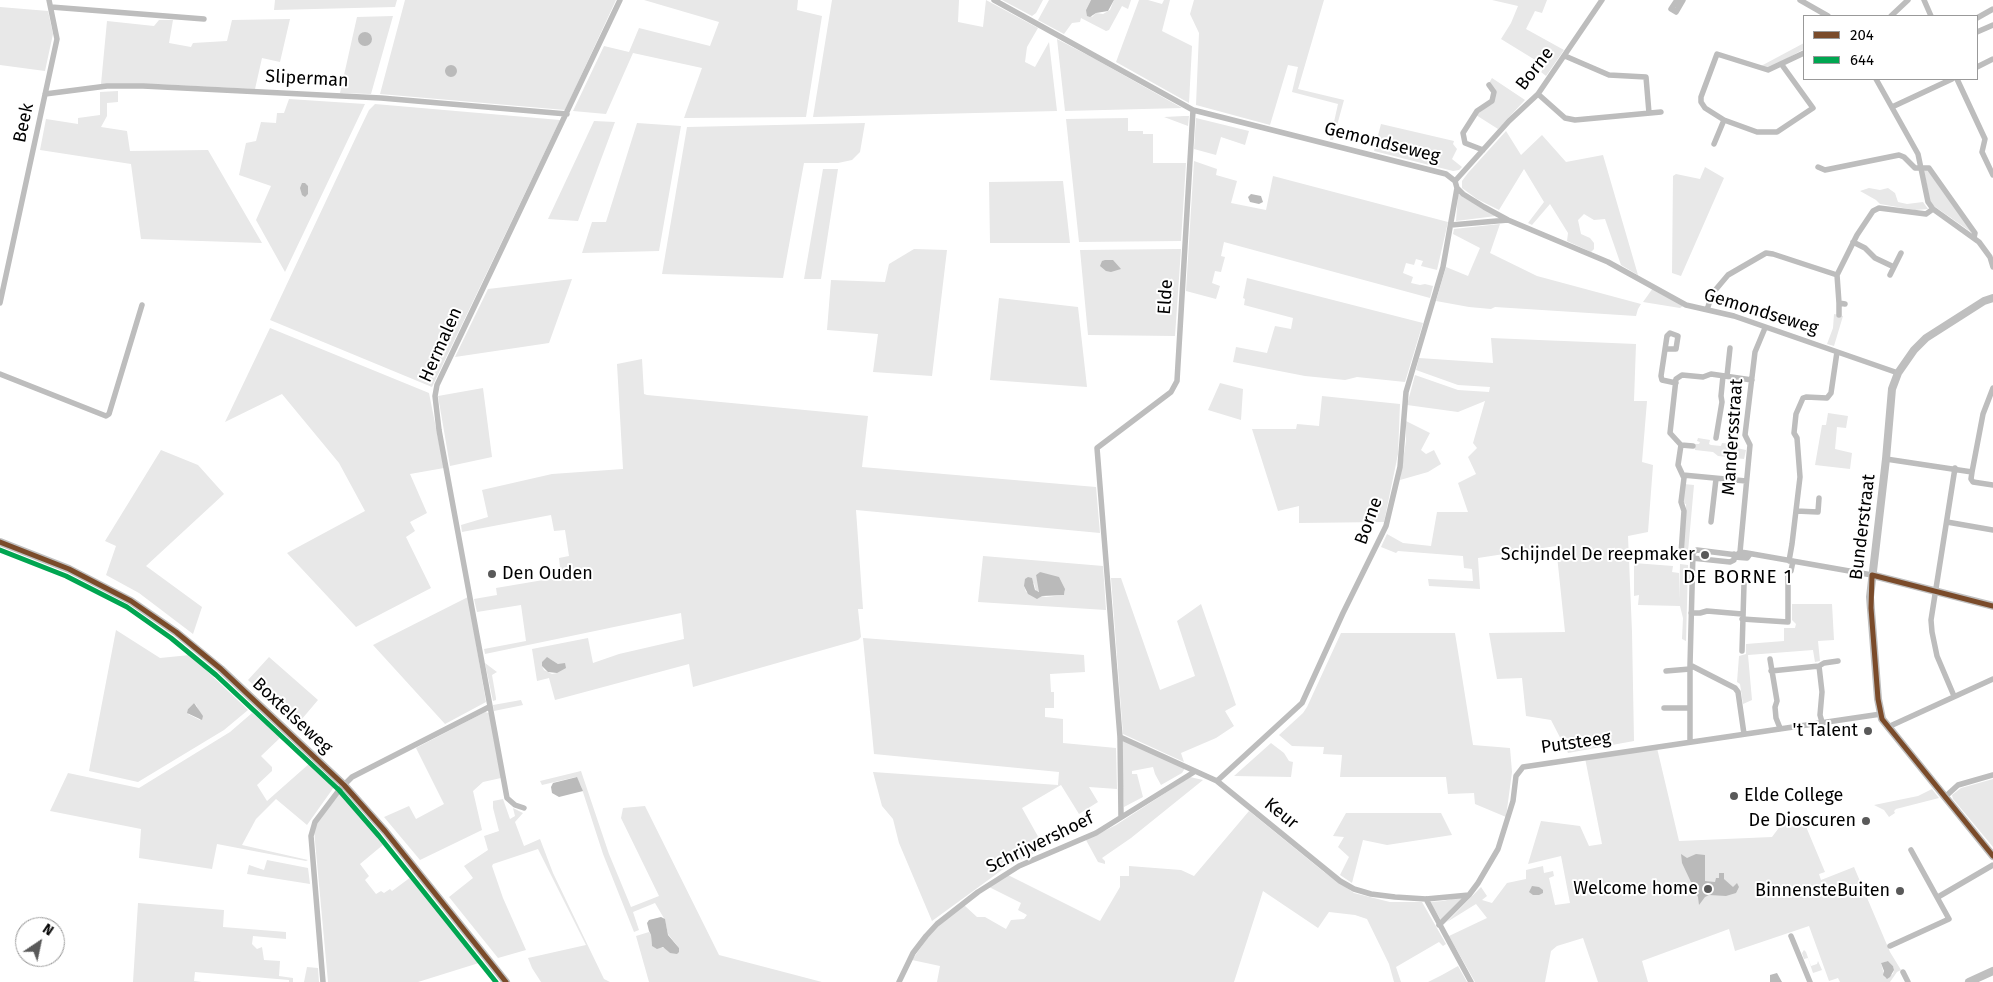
<!DOCTYPE html>
<style>
body{margin:0}
#map{position:relative;width:1993px;height:982px;overflow:hidden;background:#fff;font-family:"Fira Sans",sans-serif}
canvas{display:block}
.legend{position:absolute;left:1803px;top:15px;width:175px;height:65px;box-sizing:border-box;background:#fff;border:1px solid #999;margin:0;padding:6px 9px;list-style:none;font-size:15px;color:#000}
.legend li{display:flex;align-items:center;gap:10px;height:25px}
.legend b{width:25px;border:1px solid #999}
.north{position:absolute;left:15px;top:917px;width:50px;height:50px;box-sizing:border-box;background:#fff;border:1px solid #999;border-radius:50%;rotate:34deg;font-size:14px;font-weight:700;line-height:20px;text-align:center;color:#000}
.north::after{content:'';display:block;margin:auto;width:18px;height:22px;background:#595959;clip-path:polygon(50% 0,100% 100%,50% 72%,0 100%)}
</style>
<div id="map">
<canvas width="1993" height="982"></canvas>
<ul class="legend">
<li><b style="height:6px;background:#7a4b2a"></b>204</li>
<li><b style="height:6px;background:#00a651"></b>644</li>
</ul>
<div class="north">N</div>
</div>
<script>
const ctx = document.querySelector('canvas').getContext('2d');
ctx.lineJoin = 'round';
function fill(path, color) {
  ctx.fillStyle = color;
  ctx.fill(path, 'evenodd');
}
function shape(rows) {
  const path = new Path2D();
  for (const r of rows) {
    if (r.length === 3) {
      path.moveTo(r[0] + r[2], r[1]);
      path.arc(r[0], r[1], r[2], 0, 2 * Math.PI);
      continue;
    }
    path.moveTo(r[0], r[1]);
    for (let i = 2; i < r.length; i += 2) path.lineTo(r[i], r[i + 1]);
  }
  return path;
}
function stroke(path, color, width, dash) {
  ctx.strokeStyle = color;
  ctx.lineWidth = width;
  ctx.lineCap = dash ? 'butt' : 'round';
  ctx.setLineDash(dash || []);
  ctx.stroke(path);
}
function write(font, color, halo, rows, align = 'center') {
  ctx.font = font + ' "Fira Sans",sans-serif';
  ctx.lineWidth = 4;
  ctx.setLineDash([]);
  ctx.textBaseline = 'middle';
  ctx.strokeStyle = halo;
  ctx.fillStyle = color;
  for (const [text, x, y, turn = 0] of rows) {
    ctx.save();
    ctx.translate(x, y);
    ctx.rotate((+turn || 0) * Math.PI / 180);
    ctx.textAlign = isNaN(turn) ? turn : align;
    if (halo) ctx.strokeText(text, 0, 0);
    ctx.fillText(text, 0, 0);
    ctx.restore();
  }
}
fill(shape([
 [275,0,397,0,395,7,274,10],
 [405,0,616,0,565,110,380,94],
 [644,0,798,0,797,10,822,16,806,117,684,118,702,68,633,53,606,114,573,111,604,46,629,52,639,28,710,46,719,22],
 [832,0,959,0,958,22,983,27,986,0,1038,28,1027,47,1025,62,1035,67,1049,42,1057,111,813,117],
 [1002,0,1043,0,1036,13,1032,16],
 [1049,0,1091,0,1086,10,1092,17,1096,13,1103,14,1110,10,1114,0,1131,0,1128,9,1122,6,1109,30,1106,31,1081,18,1080,22,1072,23,1064,34,1038,20],
 [1139,0,1148,0,1162,4,1164,0,1170,0,1162,31,1192,46,1189,103,1116,62],
 [1194,0,1324,0,1298,89,1344,100,1333,140,1330,140,1338,104,1292,92,1298,67,1288,65,1270,125,1196,105,1199,33,1190,14],
 [1492,0,1547,0,1542,13,1535,11,1526,29,1564,50,1546,76,1541,72,1545,66,1501,39,1511,23,1518,6],
 [0,7,48,11,53,34,45,71,0,65],
 [393,16,371,94,340,93,357,17],
 [290,19,280,62,262,58,255,89,156,84,101,84,107,21,154,26,159,20,173,20,169,43,191,47,193,43,227,41,232,20],
 [1057,39,1095,59,1182,108,1065,111],
 [1804,43,1804,49,1770,68,1761,66],
 [1492,78,1525,100,1498,129,1476,115,1494,102,1489,83],
 [118,91,118,102,107,103,107,116,101,127,127,131,130,151,208,150,262,243,141,239,131,164,40,150,46,119,78,124,78,118,100,115,100,92],
 [289,99,365,104,285,272,256,220,271,186,239,175,246,143,256,141,261,122,276,123,277,113,284,113],
 [375,104,560,120,432,387,270,320,357,135,369,110],
 [1189,116,1188,126,1164,117,1184,116],
 [1128,118,1128,131,1143,131,1143,134,1153,134,1153,163,1186,163,1181,241,1079,242,1066,119],
 [1196,118,1249,131,1245,145,1221,137,1216,155,1194,149],
 [594,121,615,122,578,221,548,219],
 [637,123,681,126,659,251,582,253,592,222,606,222],
 [865,123,860,152,852,160,838,163,804,163,783,278,662,274,687,127],
 [1381,124,1454,141,1453,144,1457,149,1452,159,1462,167,1459,170,1453,171,1374,151],
 [1506,131,1521,155,1542,135,1566,162,1603,155,1638,275,1621,265,1605,219,1594,220,1584,214,1578,220,1581,234,1590,238,1594,243,1594,249,1591,252,1567,241,1568,233,1550,204,1532,225,1528,223,1544,202,1524,169,1499,210,1477,199,1462,188,1462,181,1468,173],
 [1194,161,1217,169,1216,175,1237,181,1231,203,1266,210,1273,176,1448,222,1437,270,1421,266,1423,261,1416,259,1414,265,1406,263,1403,273,1413,277,1411,283,1420,285,1425,284,1433,286,1430,298,1224,242,1221,256,1225,257,1221,272,1215,271,1212,283,1220,286,1216,299,1186,291],
 [1705,167,1724,178,1681,276,1672,273,1673,176,1676,174,1700,179],
 [823,169,838,169,821,279,804,279],
 [1927,169,1971,231,1971,232,1934,206,1930,201,1924,171],
 [1063,181,1070,243,990,243,989,182],
 [1869,188,1880,190,1888,188,1895,193,1898,202,1907,204,1923,202,1928,209,1915,210,1880,204,1876,200,1860,191],
 [1458,194,1480,207,1496,216,1456,221],
 [1500,224,1490,253,1537,276,1641,304,1638,309,1636,316,1495,307,1491,309,1469,307,1436,301,1446,267,1468,276,1480,248,1453,234,1454,229],
 [914,249,947,250,932,376,873,372,878,334,827,330,831,280,885,282,889,264],
 [1181,249,1175,336,1088,335,1080,250],
 [1247,278,1423,323,1405,382,1357,377,1345,380,1305,376,1233,362,1236,347,1267,353,1275,326,1291,329,1293,318,1244,305,1245,299,1243,298],
 [572,279,549,343,455,357,488,289],
 [1653,288,1683,306,1680,308,1643,302],
 [999,298,1078,307,1087,387,990,380],
 [1834,314,1843,316,1834,346,1827,344,1833,328],
 [270,328,429,393,444,468,410,474,427,513,410,522,415,531,406,537,431,588,356,627,287,553,365,511,339,463,282,394,225,422],
 [1491,338,1636,344,1634,401,1647,401,1642,462,1653,465,1648,532,1628,536,1632,632,1634,741,1568,753,1551,720,1526,716,1522,678,1497,679,1489,633,1565,632,1556,546,1478,558,1480,589,1429,586,1428,579,1473,581,1472,569,1464,568,1463,556,1398,551,1396,553,1381,547,1387,534,1403,543,1431,546,1437,512,1468,512,1458,483,1476,474,1468,457,1477,448,1473,443,1485,401,1458,412,1407,405,1415,375,1458,390,1489,392,1490,387,1458,385,1416,370,1419,358,1493,363],
 [642,359,644,394,647,395,868,416,862,467,1096,487,1100,533,856,510,863,609,858,609,861,637,858,640,693,687,689,664,555,700,549,678,537,681,532,649,588,638,593,663,619,654,684,639,681,613,485,654,484,649,526,641,521,605,477,612,474,599,497,595,496,588,561,577,559,558,569,556,565,530,554,531,551,515,462,532,461,525,488,517,482,490,552,474,623,469,617,364],
 [550,659,558,664,557,673,552,674,544,670,542,666],
 [1220,383,1243,389,1241,420,1208,410],
 [483,388,492,457,450,466,438,396],
 [1322,396,1400,404,1398,454,1384,522,1299,523,1299,506,1278,511,1252,429,1296,429,1297,424,1319,426],
 [1828,413,1848,416,1846,428,1837,427,1835,449,1852,453,1850,469,1815,465,1822,425,1826,425],
 [1406,421,1430,433,1421,450,1426,454,1434,450,1441,464,1428,472,1400,480,1406,441],
 [1698,438,1710,440,1709,444,1711,445,1721,446,1722,443,1732,444,1732,447,1746,450,1744,459,1718,456,1713,452,1695,450,1695,444,1699,444,1700,442,1697,441],
 [161,450,198,465,224,494,146,566,202,607,193,634,139,593,106,575,116,546,105,541],
 [1684,484,1694,485,1688,552,1683,552,1686,504,1683,503],
 [983,556,1103,566,1106,610,978,602],
 [1040,572,1065,591,1064,595,1046,597,1026,592,1024,586,1034,583,1036,592,1040,591,1036,575],
 [1634,563,1673,566,1672,572,1679,573,1679,600,1680,564,1688,565,1686,641,1682,639,1683,618,1680,606,1638,605,1639,595,1634,596],
 [1111,578,1121,578,1160,690,1195,676,1177,621,1201,604,1236,705,1225,711,1234,726,1216,738,1181,753,1184,762,1123,734],
 [468,597,486,702,445,724,373,645],
 [1792,604,1832,604,1834,640,1818,641,1820,661,1815,662,1813,650,1748,655,1752,700,1743,704,1740,684,1737,682,1739,656,1746,654,1746,644,1784,641,1784,628,1795,628,1796,624,1792,620],
 [116,630,160,658,190,655,248,710,224,730,138,782,89,771],
 [194,703,197,706,200,720,188,714,188,709],
 [1341,633,1455,633,1473,745,1510,748,1512,772,1506,817,1475,804,1474,793,1448,794,1446,777,1340,777,1342,755,1323,754,1324,747,1292,746,1279,735,1303,713,1307,707],
 [863,638,1084,655,1085,672,1050,674,1051,692,1054,692,1054,708,1045,708,1045,717,1063,719,1063,743,1116,748,1117,789,1089,787,1098,802,1079,814,1061,785,1022,808,1040,840,1043,849,1006,867,932,921,899,843,893,819,882,806,873,772,1058,785,1059,772,874,754],
 [269,657,318,700,296,726,248,680],
 [485,663,497,672,492,675,496,698,496,700,493,701],
 [521,700,523,705,494,711,493,705],
 [485,712,489,713,501,778,483,782,473,791,482,830,420,860,384,817,409,806,416,819,444,804,416,748],
 [252,713,281,737,261,756,272,767,272,771,257,785,267,801,310,763,334,787,307,825,276,799,256,819,242,845,308,860,306,861,217,844,212,869,139,858,141,829,50,811,68,773,139,788,230,732],
 [1123,741,1185,768,1182,773,1161,785,1155,774,1153,767,1132,771,1132,774,1137,774,1143,797,1124,807,1121,744],
 [1271,743,1284,753,1289,761,1293,762,1291,777,1234,776],
 [1657,748,1679,841,1772,837,1784,821,1802,817,1825,872,1819,874,1821,880,1854,867,1890,952,1901,970,1897,972,1890,982,1840,982,1838,978,1829,981,1809,926,1735,951,1729,929,1642,961,1648,982,1598,982,1583,938,1557,946,1551,951,1545,982,1475,982,1449,936,1487,918,1476,904,1447,922,1481,887,1487,896,1482,900,1492,903,1507,883,1526,879,1526,870,1543,866,1544,873,1553,871,1554,876,1549,878,1555,905,1570,903,1561,856,1528,864,1541,821,1580,826,1589,846,1602,844,1585,758],
 [1888,961,1893,966,1894,970,1893,974,1885,978,1881,963],
 [581,771,609,854,631,907,659,896,621,818,623,808,645,806,719,955,822,982,649,982,636,936,649,932,651,935,652,946,665,948,670,953,679,948,668,934,665,920,655,903,633,912,639,930,634,932,603,854,581,786,576,777,542,785,540,781],
 [1190,777,1203,780,1131,838,1102,858,1105,861,1105,864,1098,862,1086,840,1116,825],
 [1993,779,1993,847,1953,799,1952,795,1961,788],
 [1932,789,1939,798,1896,809,1894,811,1895,813,1889,817,1884,810,1874,805,1918,796],
 [340,794,384,844,360,864,369,876,365,880,376,894,381,891,384,893,390,889,392,891,411,877,459,936,482,962,418,982,328,982,314,830,314,826],
 [503,799,510,819,515,816,513,808,523,813,515,822,524,846,540,839,553,873,604,979,610,982,541,982,532,968,528,958,586,945,538,849,493,864,492,866,503,898,526,950,498,958,449,897,473,878,464,866,488,850,484,836,499,831,493,808,493,801],
 [1249,811,1324,872,1354,893,1390,902,1422,902,1446,944,1443,946,1439,942,1396,967,1401,982,1394,982,1389,964,1367,919,1355,915,1329,912,1318,928,1263,891,1234,982,937,982,940,966,912,960,931,933,947,918,964,905,977,917,985,917,1006,929,1011,920,1024,919,1027,915,1018,910,1021,903,989,887,1006,874,1100,921,1120,887,1120,876,1129,876,1129,866,1181,870,1194,876],
 [1346,813,1441,813,1452,835,1387,845,1363,840,1352,883,1340,875,1349,857,1338,847,1344,837,1333,836],
 [267,860,308,868,310,884,247,874,249,865,264,870],
 [1465,896,1441,920,1430,902,1443,901],
 [138,903,224,910,223,927,286,932,286,939,253,936,252,944,257,949,262,947,264,960,280,961,279,976,293,978,293,982,289,982,289,980,195,972,194,981,202,982,133,982],
 [1804,950,1806,952,1811,966,1817,964,1818,961,1822,970,1813,973,1808,958,1804,959,1802,953],
 [1458,966,1467,982,1428,982,1442,975],
 [307,967,318,968,319,982,304,982]
]), '#e8e8e8');
fill(shape([
 [1091,0,1114,0,1108,11,1096,13,1090,17,1087,16,1086,10],
 [365,39,7],
 [451,71,6],
 [302,183,305,183,308,186,308,194,305,197,302,195,300,188],
 [1251,194,1261,196,1263,202,1259,204,1250,202,1248,197],
 [1105,260,1113,260,1121,269,1111,272,1106,271,1100,266,1102,261],
 [1040,572,1059,577,1065,589,1064,595,1042,596,1037,599,1028,594,1024,586,1025,579,1028,577,1032,578,1035,590,1039,592,1036,575],
 [547,657,558,664,565,663,566,668,557,673,548,672,542,666,542,662],
 [194,703,203,716,202,720,187,713,188,709],
 [577,777,583,791,559,797,552,793,551,787,553,783],
 [1681,854,1687,858,1696,854,1705,855,1705,881,1715,882,1716,878,1719,878,1719,873,1724,873,1724,879,1733,887,1737,883,1739,887,1736,893,1726,896,1709,895,1705,897,1699,905,1698,897,1682,863],
 [1532,886,1539,887,1543,890,1543,893,1539,895,1533,895,1529,892],
 [661,917,665,919,668,935,679,948,679,952,677,954,670,953,663,947,657,949,652,946,651,935,649,931,647,923,649,920],
 [1888,961,1893,966,1894,970,1890,977,1887,979,1883,975,1884,971,1881,963],
 [1777,973,1782,982,1770,982,1770,975]
]), '#bababa');
stroke(shape([
 [994,0,1193,110,1446,174,1455,181,1457,188,1463,194,1484,207,1508,220,1608,262,1686,305,1734,316,1898,373],
 [1677,0,1671,9,1676,12,1683,0],
 [1800,0,1828,16],
 [1924,0,1931,16],
 [51,7,204,19],
 [1891,16,1908,0],
 [1977,18,1993,9],
 [1977,32,1993,25],
 [1565,56,1609,75,1646,77,1649,113],
 [1782,65,1813,108,1777,132,1757,132,1724,120,1705,108,1701,102,1701,97,1717,54,1768,70,1804,53],
 [1977,67,1993,59],
 [1876,79,1918,154,1928,202,1933,209,1979,242,1990,257,1993,267],
 [1957,79,1985,139,1982,152,1993,175],
 [45,94,107,86,143,86,381,98,567,114],
 [1538,94,1565,118,1575,120,1661,112],
 [1892,107,1952,79],
 [1714,144,1724,120],
 [1483,150,1465,143,1463,133,1477,111,1492,101,1494,92,1489,85],
 [1818,167,1825,170,1899,155,1904,157,1915,168,1929,168,1975,233,1974,238],
 [1455,181,1509,121,1538,94,1602,0],
 [1451,225,1508,220],
 [1853,242,1865,248,1875,258,1894,267],
 [1890,275,1901,253],
 [0,303,57,39,49,0],
 [1839,303,1839,315],
 [1845,304,1839,303,1837,275,1857,235,1873,211,1879,208,1926,214,1933,209],
 [1707,310,1712,294,1728,275,1766,253,1773,254,1837,275],
 [1665,349,1676,349,1678,336,1670,333,1667,336,1661,376,1662,380,1676,383],
 [0,374,106,416,109,414,142,305],
 [1727,376,1730,348],
 [1716,438,1722,402,1721,396,1723,376],
 [1681,445,1693,446],
 [1886,459,1972,472,1971,479,1973,482,1993,485],
 [1972,472,1983,414,1993,388],
 [1683,475,1746,481],
 [1796,511,1818,512,1819,498],
 [1711,522,1716,479],
 [1947,522,1993,530],
 [1740,552,1750,445,1745,435,1755,352,1765,328],
 [1692,555,1681,554,1684,511,1681,502,1684,478,1678,465,1681,445,1670,433,1676,379,1682,375,1703,377,1711,374,1752,380],
 [1734,557,1747,558,1750,554],
 [1692,558,1730,562,1734,560,1734,554],
 [1789,561,1792,544,1800,477,1797,438,1794,433,1796,414,1803,398,1806,397,1827,398,1831,393,1837,352],
 [1691,613,1700,613,1707,611,1742,614],
 [1742,619,1788,622,1788,573,1791,571,1793,561],
 [1742,651,1744,584],
 [1770,659,1777,701,1775,707,1776,718,1780,728],
 [1666,671,1690,669],
 [1771,671,1819,666],
 [1954,696,1937,656,1932,632,1931,620,1955,468],
 [1664,708,1690,708],
 [1822,722,1820,715,1822,692,1819,666,1824,663,1838,661],
 [1888,727,1993,679],
 [1744,734,1738,692,1735,688,1690,665,1693,552,1697,550,1737,555,1740,552,1747,553,1872,575],
 [1120,737,1217,781,1340,881,1354,889,1371,894,1395,897,1426,899,1469,895],
 [1690,741,1690,665],
 [1217,781,1302,703,1343,613,1386,526,1400,467,1406,392,1443,267,1457,188],
 [1946,796,1958,785,1993,775],
 [524,808,515,805,507,798,439,430,435,396,437,385,620,0],
 [1121,817,1120,737,1097,448,1171,392,1177,381,1193,110],
 [1938,897,1993,865],
 [1426,899,1471,982],
 [1439,925,1469,895,1478,883,1498,849,1513,801,1516,776,1523,767,1881,714],
 [1791,936,1810,982],
 [1890,946,1949,919,1911,850],
 [1903,972,1908,982],
 [323,982,311,836,315,822,340,789,352,777,489,707],
 [899,982,913,953,926,936,937,924,978,892,1019,866,1096,833,1194,772]
]), '#bdbdbd', 5.5);
stroke(shape([
 [1993,298,1984,301,1926,338,1914,350,1898,373,1892,389,1886,459,1870,597,1878,699,1882,719,1993,856],
 [0,542,69,569,131,601,176,632,221,669,344,785,385,831,506,982],
 [1872,575,1993,606],
 [1969,982,1993,971]
]), '#bfbfbf', 8);
stroke(shape([
 [0,542,69,569,131,601,176,632,221,669,344,785,385,831,506,982],
 [1993,606,1872,575,1871,608,1878,699,1882,719,1993,856]
]), '#7a4b2a', 5);
stroke(shape([
 [0,550,66,576,127,607,171,638,216,675,339,790,379,836,496,982]
]), '#00a651', 5);
for (const [x, y, r, color] of [
 [1705,555,5,"#595959"],
 [492,574,5,"#595959"],
 [1868,731,5,"#595959"],
 [1734,796,5,"#595959"],
 [1866,821,5,"#595959"],
 [1708,889,5,"#595959"],
 [1900,891,5,"#595959"]
]) {
  const dot = new Path2D();
  dot.arc(x, y, r, 0, 2 * Math.PI);
  ctx.fillStyle = color;
  ctx.fill(dot);
  stroke(dot, '#fff', 2);
}
write('18px', '#000', '#fff', [
 ["Borne",1535,69,-52],
 ["Sliperman",307,79,3],
 ["Beek",24,123,-78],
 ["Gemondseweg",1382,143,14],
 ["Elde",1166,297,-86],
 ["Gemondseweg",1761,312,17],
 ["Hermalen",441,345,-66],
 ["Mandersstraat",1733,437,-86],
 ["Borne",1369,521,-70],
 ["Bunderstraat",1863,527,-83],
 ["Boxtelseweg",292,716,43],
 ["Putsteeg",1576,743,-8],
 ["Keur",1281,814,39],
 ["Schrijvershoef",1040,843,-26]
]);
write('18px', '#000', '#fff', [
 ["Schijndel De reepmaker",1695,555],
 ["Den Ouden",502,574,"left"],
 ["'t Talent",1858,731],
 ["Elde College",1744,796,"left"],
 ["De Dioscuren",1856,821],
 ["Welcome home",1698,889],
 ["BinnensteBuiten",1890,891]
], 'right');
ctx.letterSpacing = '1px';
write('19px', '#000', '#fff', [
 ["DE BORNE 1",1738,578]
]);
ctx.letterSpacing = '0px';
</script>
